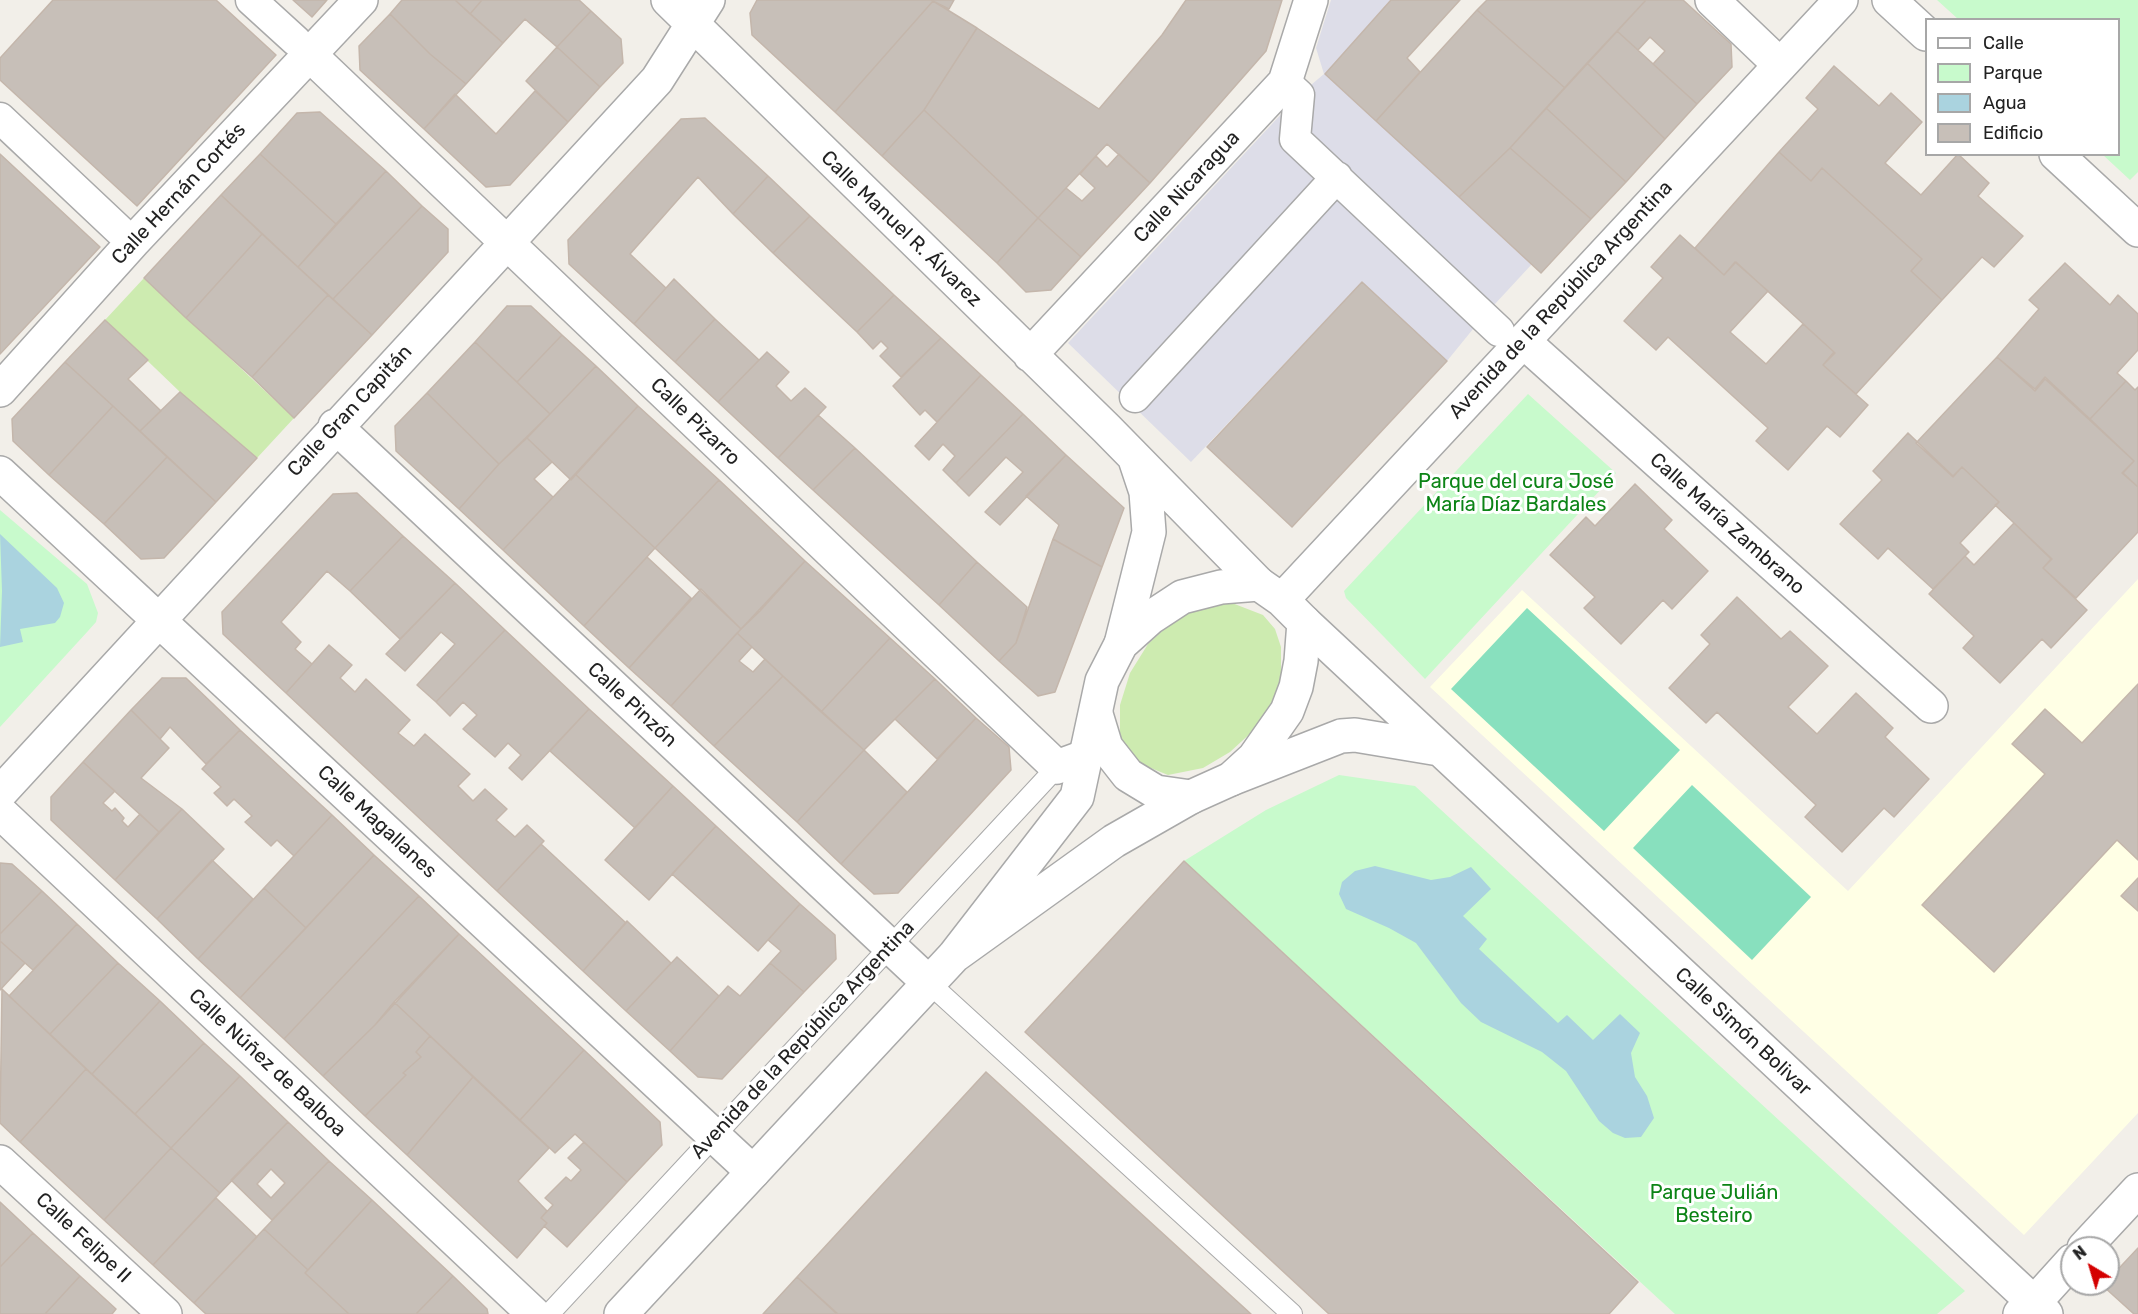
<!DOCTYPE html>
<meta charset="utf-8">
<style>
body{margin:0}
#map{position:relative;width:2138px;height:1314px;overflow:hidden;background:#f2efe9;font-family:Rubik,sans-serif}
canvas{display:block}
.legend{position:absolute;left:1925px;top:18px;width:195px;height:138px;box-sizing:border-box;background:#fff;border:2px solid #a7a7a7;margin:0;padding:8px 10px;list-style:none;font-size:18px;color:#222}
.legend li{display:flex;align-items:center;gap:12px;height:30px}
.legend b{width:30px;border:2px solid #a7a7a7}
.north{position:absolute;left:2060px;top:1236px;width:60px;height:60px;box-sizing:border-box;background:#fff;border:2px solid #a7a7a7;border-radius:50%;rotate:322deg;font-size:16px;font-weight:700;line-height:24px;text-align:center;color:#222}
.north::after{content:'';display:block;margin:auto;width:21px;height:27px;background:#d40000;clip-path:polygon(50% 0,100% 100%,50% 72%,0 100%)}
</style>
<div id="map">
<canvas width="2138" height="1314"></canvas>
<ul class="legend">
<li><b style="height:8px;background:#fff"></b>Calle</li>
<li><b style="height:16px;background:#c8facc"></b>Parque</li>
<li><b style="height:16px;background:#aad3df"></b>Agua</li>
<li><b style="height:16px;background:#c7bfb8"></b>Edificio</li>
</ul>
<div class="north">N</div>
</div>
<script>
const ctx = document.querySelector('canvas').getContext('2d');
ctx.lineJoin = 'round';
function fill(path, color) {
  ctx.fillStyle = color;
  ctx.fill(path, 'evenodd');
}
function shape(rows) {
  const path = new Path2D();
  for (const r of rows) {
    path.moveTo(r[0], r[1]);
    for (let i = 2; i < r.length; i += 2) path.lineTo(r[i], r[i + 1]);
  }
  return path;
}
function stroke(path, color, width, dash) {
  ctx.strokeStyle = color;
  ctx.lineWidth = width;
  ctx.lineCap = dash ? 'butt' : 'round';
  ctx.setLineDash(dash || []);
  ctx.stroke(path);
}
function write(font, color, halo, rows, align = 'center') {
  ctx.font = font + ' Rubik,sans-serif';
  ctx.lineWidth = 6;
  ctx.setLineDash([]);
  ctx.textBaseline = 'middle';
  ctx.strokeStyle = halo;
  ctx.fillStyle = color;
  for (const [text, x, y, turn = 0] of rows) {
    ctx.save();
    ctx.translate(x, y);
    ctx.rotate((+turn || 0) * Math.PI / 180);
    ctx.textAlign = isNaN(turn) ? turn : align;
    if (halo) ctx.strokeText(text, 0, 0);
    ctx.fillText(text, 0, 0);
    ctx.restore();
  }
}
fill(shape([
 [2138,579,2138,1113,2024,1235,1430,687,1522,590,1848,891]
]), '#ffffe5');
fill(shape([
 [144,278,294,418,257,458,180,392,105,320],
 [1232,603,1263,615,1275,629,1281,647,1281,680,1270,706,1254,730,1230,752,1203,768,1168,775,1136,762,1120,736,1120,705,1130,673,1148,644,1172,622,1200,607]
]), '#cdebb0');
fill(shape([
 [1937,0,2138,0,2138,172,2130,180,2103,155,2118,154,2118,20,1958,19],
 [1528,394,1616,473,1425,679,1346,598,1344,591],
 [0,510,87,584,98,613,96,622,88,631,0,727],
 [1339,775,1415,786,1965,1291,1937,1314,1675,1314,1184,861,1266,810]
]), '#c8facc');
fill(shape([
 [1527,608,1680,750,1604,831,1451,689],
 [1692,785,1811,897,1752,960,1633,848]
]), '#88e0be');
fill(shape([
 [1331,0,1391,0,1325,74,1532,264,1482,318,1447,361,1362,282,1191,462,1068,343,1299,95,1324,74,1316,48]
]), '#dddde8');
fill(shape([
 [0,534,57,588,64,603,60,617,55,623,20,629,23,642,0,647,2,591],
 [1375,866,1431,880,1450,877,1471,867,1491,889,1463,916,1487,939,1479,949,1558,1023,1567,1015,1593,1040,1620,1014,1640,1033,1631,1053,1635,1077,1647,1096,1654,1118,1641,1137,1625,1138,1613,1133,1599,1121,1566,1071,1542,1052,1481,1022,1461,1003,1416,943,1389,928,1346,909,1339,894,1342,882,1355,871]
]), '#aad3df');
const building = shape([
 [53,0,216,0,276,55,137,206,0,80,0,58,53,0],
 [293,0,327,0,312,17,293,0],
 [402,0,455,0,503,43,466,84,430,54,390,14,402,0],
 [455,0,482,0,470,14,455,0],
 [482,0,579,0,591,11,557,47,525,19,503,43,470,14,482,0],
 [757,0,931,0,933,1,835,112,752,35,750,13,757,0],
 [931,0,954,0,949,9,931,0],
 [1186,0,1282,0,1266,51,1150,183,1107,144,1038,218,924,110,977,28,1099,109,1162,35,1186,0],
 [1391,0,1460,0,1407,58,1420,72,1376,121,1325,74,1391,0],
 [1487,0,1646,0,1565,88,1477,10,1487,0],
 [1646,0,1683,0,1731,44,1732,67,1697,104,1653,64,1665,51,1650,37,1638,50,1617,31,1646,0],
 [933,1,977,28,924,110,882,156,835,112,933,1],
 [1477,10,1565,88,1510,148,1459,197,1376,121,1477,10],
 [591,11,621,39,623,63,600,87,557,47,591,11],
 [390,14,430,54,466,84,424,129,360,70,359,46,390,14],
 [1617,31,1697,104,1665,139,1587,63,1617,31],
 [557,47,600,87,568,122,526,81,557,47],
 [1587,63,1665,139,1626,182,1546,108,1587,63],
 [1834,66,1879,106,1891,93,1922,122,1885,163,1921,195,1958,154,1989,183,1978,196,2023,236,1994,267,1982,257,1942,300,1911,271,1922,259,1822,168,1811,181,1779,152,1818,109,1806,98,1834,66],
 [535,91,568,122,510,185,486,187,424,129,455,94,496,134,535,91],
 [1546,108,1626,182,1591,219,1510,148,1546,108],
 [924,110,1038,218,997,263,882,156,924,110],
 [320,112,386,171,336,224,260,154,297,113,320,112],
 [705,118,768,176,733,214,698,177,630,254,666,288,634,324,569,264,568,240,681,119,705,118],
 [1510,148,1591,219,1541,273,1459,197,1510,148],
 [1779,152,1811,181,1822,168,1922,259,1911,271,1942,300,1856,394,1823,365,1835,353,1736,262,1724,275,1695,248,1779,152],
 [0,154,100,247,0,354,0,154],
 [260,154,336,224,298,267,221,195,260,154],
 [1119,154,1150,183,1081,257,1038,218,1066,188,1082,201,1095,188,1080,174,1096,156,1107,167,1119,154],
 [386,171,422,206,333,299,298,267,386,171],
 [768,176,810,216,773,253,733,214,768,176],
 [221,195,262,234,186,318,144,278,221,195],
 [422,206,448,229,448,252,372,335,333,299,422,206],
 [810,216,894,295,857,332,773,253,810,216],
 [1038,218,1081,257,1051,290,1026,292,997,263,1038,218],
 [262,234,328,295,252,377,186,318,262,234],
 [1680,235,1724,275,1735,262,1768,291,1730,332,1766,364,1803,324,1834,352,1823,365,1868,405,1840,437,1827,426,1788,470,1756,441,1768,428,1668,337,1656,350,1624,321,1663,278,1651,267,1680,235],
 [2065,263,2110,305,2118,295,2138,314,2138,350,2117,373,2126,381,2090,419,2045,377,2035,389,1997,357,2039,309,2029,300,2065,263],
 [674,279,715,319,675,362,634,324,674,279],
 [1362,282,1447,361,1292,527,1207,447,1362,282],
 [328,295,372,335,294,418,252,377,328,295],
 [894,295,941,338,901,377,880,356,888,348,881,341,873,349,857,332,894,295],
 [507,306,531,306,562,335,517,382,475,342,507,306],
 [715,319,759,360,718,402,675,362,715,319],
 [105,320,148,360,128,379,161,411,140,431,65,362,105,320],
 [562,335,596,366,550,414,517,382,562,335],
 [941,338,981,375,937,422,925,410,920,415,893,386,941,338],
 [475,342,550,414,499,464,427,393,475,342],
 [767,352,789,372,776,386,791,401,805,388,826,407,778,458,718,402,767,352],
 [1997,357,2035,391,2045,379,2134,461,2122,473,2138,487,2138,532,2076,598,2043,568,2052,559,1995,505,1999,502,1962,467,1953,477,1916,443,1997,357],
 [65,362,113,406,49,475,13,441,12,419,65,362],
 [596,366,638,406,571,480,527,438,596,366],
 [981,375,1023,414,956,483,943,470,955,456,943,444,929,460,915,446,981,375],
 [2126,381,2135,390,2138,387,2138,487,2123,473,2134,461,2090,419,2126,381],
 [180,392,257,458,216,502,140,431,180,392],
 [427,393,499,464,459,509,396,451,395,426,427,393],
 [113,406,167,457,104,524,49,475,113,406],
 [638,406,719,480,655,548,575,474,638,406],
 [1023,414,1066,455,1000,525,985,512,1023,472,1006,457,969,496,956,483,1023,414],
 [818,415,855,448,813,490,778,458,818,415],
 [1908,433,1953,476,1962,467,1999,502,1960,543,1969,552,1933,589,1888,548,1878,559,1840,524,1882,480,1873,471,1908,433],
 [527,438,552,462,534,479,553,497,503,550,459,509,499,464,527,438],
 [855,448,977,562,939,605,813,490,855,448],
 [1066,455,1124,508,1102,567,1053,539,1059,525,1026,496,1066,455],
 [167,457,216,502,164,558,141,559,104,524,167,457],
 [575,474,655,548,584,626,503,550,575,474],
 [719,480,805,561,741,629,655,548,719,480],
 [1635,484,1672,520,1664,529,1708,571,1672,609,1663,600,1621,644,1584,608,1595,597,1550,555,1586,517,1595,526,1635,484],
 [357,493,403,536,350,591,327,571,281,622,301,642,295,649,312,664,286,693,223,634,222,612,333,494,357,493],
 [2014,523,2051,559,2043,568,2087,610,2051,648,2042,639,2000,683,1963,648,1974,636,1929,594,1965,556,1974,565,2014,523],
 [403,536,455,583,400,639,350,591,403,536],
 [1053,539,1102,567,1055,692,1038,696,999,661,1016,643,1053,539],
 [647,557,691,598,629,668,584,626,647,557],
 [805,561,890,638,821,712,737,633,760,611,805,561],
 [977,562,1027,607,1016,643,999,661,939,605,977,562],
 [455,583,505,630,436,702,417,685,455,644,441,632,405,671,386,654,455,583],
 [701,589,741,629,671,706,629,668,701,589],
 [1737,597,1781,639,1790,631,1828,666,1788,707,1817,734,1856,693,1893,728,1885,737,1929,779,1894,817,1884,808,1842,852,1805,817,1816,805,1717,712,1706,723,1669,688,1710,644,1701,635,1737,597],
 [505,630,589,709,522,780,509,768,521,755,508,743,495,757,463,729,477,715,463,702,450,716,436,702,505,630],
 [737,633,752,647,739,661,753,672,765,659,783,676,714,746,671,706,737,633],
 [890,638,935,679,864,750,821,712,890,638],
 [329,645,352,665,340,678,355,692,366,679,410,720,398,733,414,746,425,734,470,774,458,786,473,801,485,789,507,809,496,820,515,837,527,825,544,841,497,891,286,693,329,645],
 [783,676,864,750,797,822,714,746,783,676],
 [162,678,186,678,240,730,206,764,170,727,160,739,131,710,162,678],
 [935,679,976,718,937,759,895,719,935,679],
 [2138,684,2138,860,2117,840,1994,972,1922,905,2045,774,2012,744,2045,709,2082,743,2138,684],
 [589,709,673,786,635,828,550,751,589,709],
 [131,710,169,748,141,778,182,809,159,832,83,762,131,710],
 [976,718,1009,747,1011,770,898,893,874,894,841,864,976,718],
 [240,730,332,815,294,856,277,840,271,846,245,822,252,816,234,799,227,806,214,793,221,787,202,769,240,730],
 [864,750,907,792,841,864,797,822,864,750],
 [83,762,115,791,103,803,112,811,115,808,124,818,122,821,128,827,140,814,159,832,115,880,51,820,51,797,83,762],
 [673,786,716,826,649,900,605,860,673,786],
 [182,809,224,849,157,919,115,880,182,809],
 [332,815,374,855,306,928,264,888,332,815],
 [716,826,800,904,758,951,672,874,716,826],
 [541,844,626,923,583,971,497,891,541,844],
 [374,855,419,896,284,1039,240,998,374,855],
 [212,860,253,899,198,959,157,919,212,860],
 [1184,861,1638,1282,1609,1314,1329,1314,1025,1032,1184,861],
 [0,863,12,864,42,891,0,934,0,863],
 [2138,878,2138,911,2121,896,2138,878],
 [264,888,306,928,240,998,198,959,264,888],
 [42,891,77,924,33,970,0,941,0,934,42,891],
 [419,896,459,934,375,1025,323,1076,284,1039,419,896],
 [800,904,835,935,836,959,804,992,770,963,781,951,768,940,800,904],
 [627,921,671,963,626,1011,583,971,627,921],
 [77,924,118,963,50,1034,9,996,77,924],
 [459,934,584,1050,520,1120,394,1002,459,934],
 [0,941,25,963,0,990,0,941],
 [677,957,719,996,670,1051,626,1011,677,957],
 [118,963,160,1001,92,1074,50,1034,118,963],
 [770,963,804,992,722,1079,698,1077,670,1051,728,986,740,996,770,963],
 [2,989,86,1069,20,1142,0,1123,2,989],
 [160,1001,204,1043,135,1114,92,1074,160,1001],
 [394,1002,430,1036,416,1052,421,1057,403,1073,406,1075,365,1116,323,1076,375,1025,394,1002],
 [430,1036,473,1077,407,1155,365,1116,406,1075,403,1073,421,1057,416,1052,430,1036],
 [204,1043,240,1076,171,1148,135,1114,204,1043],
 [584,1050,660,1122,662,1145,627,1182,575,1134,555,1153,520,1120,584,1050],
 [86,1069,171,1148,104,1220,20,1142,86,1069],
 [986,1072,1251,1314,838,1314,797,1277,986,1072],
 [240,1076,288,1122,220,1193,171,1148,240,1076],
 [473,1077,549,1148,518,1181,547,1211,541,1218,547,1223,517,1258,407,1155,473,1077],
 [288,1122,329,1161,272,1220,231,1180,288,1122],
 [271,1169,285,1183,271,1198,257,1184,271,1169],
 [584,1142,627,1182,567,1247,544,1226,547,1223,541,1218,553,1205,545,1198,566,1177,571,1181,581,1170,568,1158,584,1142],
 [171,1148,220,1193,153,1265,104,1220,171,1148],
 [329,1161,372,1200,308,1270,264,1229,329,1161],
 [216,1198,257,1237,194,1303,153,1265,216,1198],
 [372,1200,453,1276,416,1314,349,1314,305,1273,372,1200],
 [0,1202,33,1233,0,1267,0,1202],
 [264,1229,308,1270,305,1273,349,1314,206,1314,194,1303,264,1229],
 [33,1233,80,1276,45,1314,0,1314,0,1267,33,1233],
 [2138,1248,2138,1314,2134,1314,2103,1286,2108,1284,2108,1280,2138,1248],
 [80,1276,116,1309,112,1314,45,1314,80,1276],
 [453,1276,487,1309,488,1314,416,1314,453,1276],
 [797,1277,837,1314,763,1314,797,1277]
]);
fill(building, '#c7bfb8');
stroke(building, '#c4b6ab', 1.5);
const service = shape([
 [929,983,1292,1314],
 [549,1314,1057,767]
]);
const pedestrian = shape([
 [251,0,296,41],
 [1285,82,1299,95,1295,139,1499,331],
 [0,118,120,231],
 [1135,397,1337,177]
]);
const minor = shape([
 [668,0,1106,428,1259,584],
 [1712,0,1780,65],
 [1889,0,1926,34],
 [310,55,1057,767,1087,756],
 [2056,154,2138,230],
 [1523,341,1931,706],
 [1030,355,1285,82,1311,0],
 [0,390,133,242,361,0],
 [335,426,929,983],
 [0,473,753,1172],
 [1304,622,2046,1314],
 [1121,644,1149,532,1146,492,1135,459],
 [1096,714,1106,747,1128,775,1156,792,1191,797],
 [1231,779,1341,736,1355,735,1439,749],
 [0,793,657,80,708,0],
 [0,812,534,1314],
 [0,1162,165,1314],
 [2084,1248,2138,1190],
 [2020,1314,2034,1303,2072,1261]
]);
const tertiary = shape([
 [1282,600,1841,0],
 [621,1314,954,956,1077,797,1102,681,1121,644,1150,618,1182,597,1221,587,1259,584,1282,600,1304,622,1301,661,1296,687,1287,711,1254,758,1231,779,1191,797,1114,841,954,956]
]);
stroke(service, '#a9a9a9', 22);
stroke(pedestrian, '#a9a9a9', 33);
stroke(minor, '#a9a9a9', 36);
stroke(tertiary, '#a9a9a9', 36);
stroke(service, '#fff', 20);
stroke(pedestrian, '#fff', 30);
stroke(minor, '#fff', 33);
stroke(tertiary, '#fff', 33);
write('20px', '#222', '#fff', [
 ["Calle Nicaragua",1187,187,-47],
 ["Calle Hernán Cortés",179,194,-47],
 ["Calle Manuel R. Álvarez",901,229,44],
 ["Avenida de la República Argentina",1561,300,-47],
 ["Calle Gran Capitán",350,411,-47],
 ["Calle Pizarro",695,422,44],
 ["Calle María Zambrano",1727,524,42],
 ["Calle Pinzón",632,705,43],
 ["Calle Magallanes",377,822,43],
 ["Calle Simón Bolivar",1743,1032,43],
 ["Avenida de la República Argentina",803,1040,-47],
 ["Calle Núñez de Balboa",267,1063,43],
 ["Calle Felipe II",83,1238,43]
]);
write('20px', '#0c8416', '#fff', [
 ["Parque del cura José",1516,482],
 ["María Díaz Bardales",1516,505],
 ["Parque Julián",1714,1193],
 ["Besteiro",1714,1216]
]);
</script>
